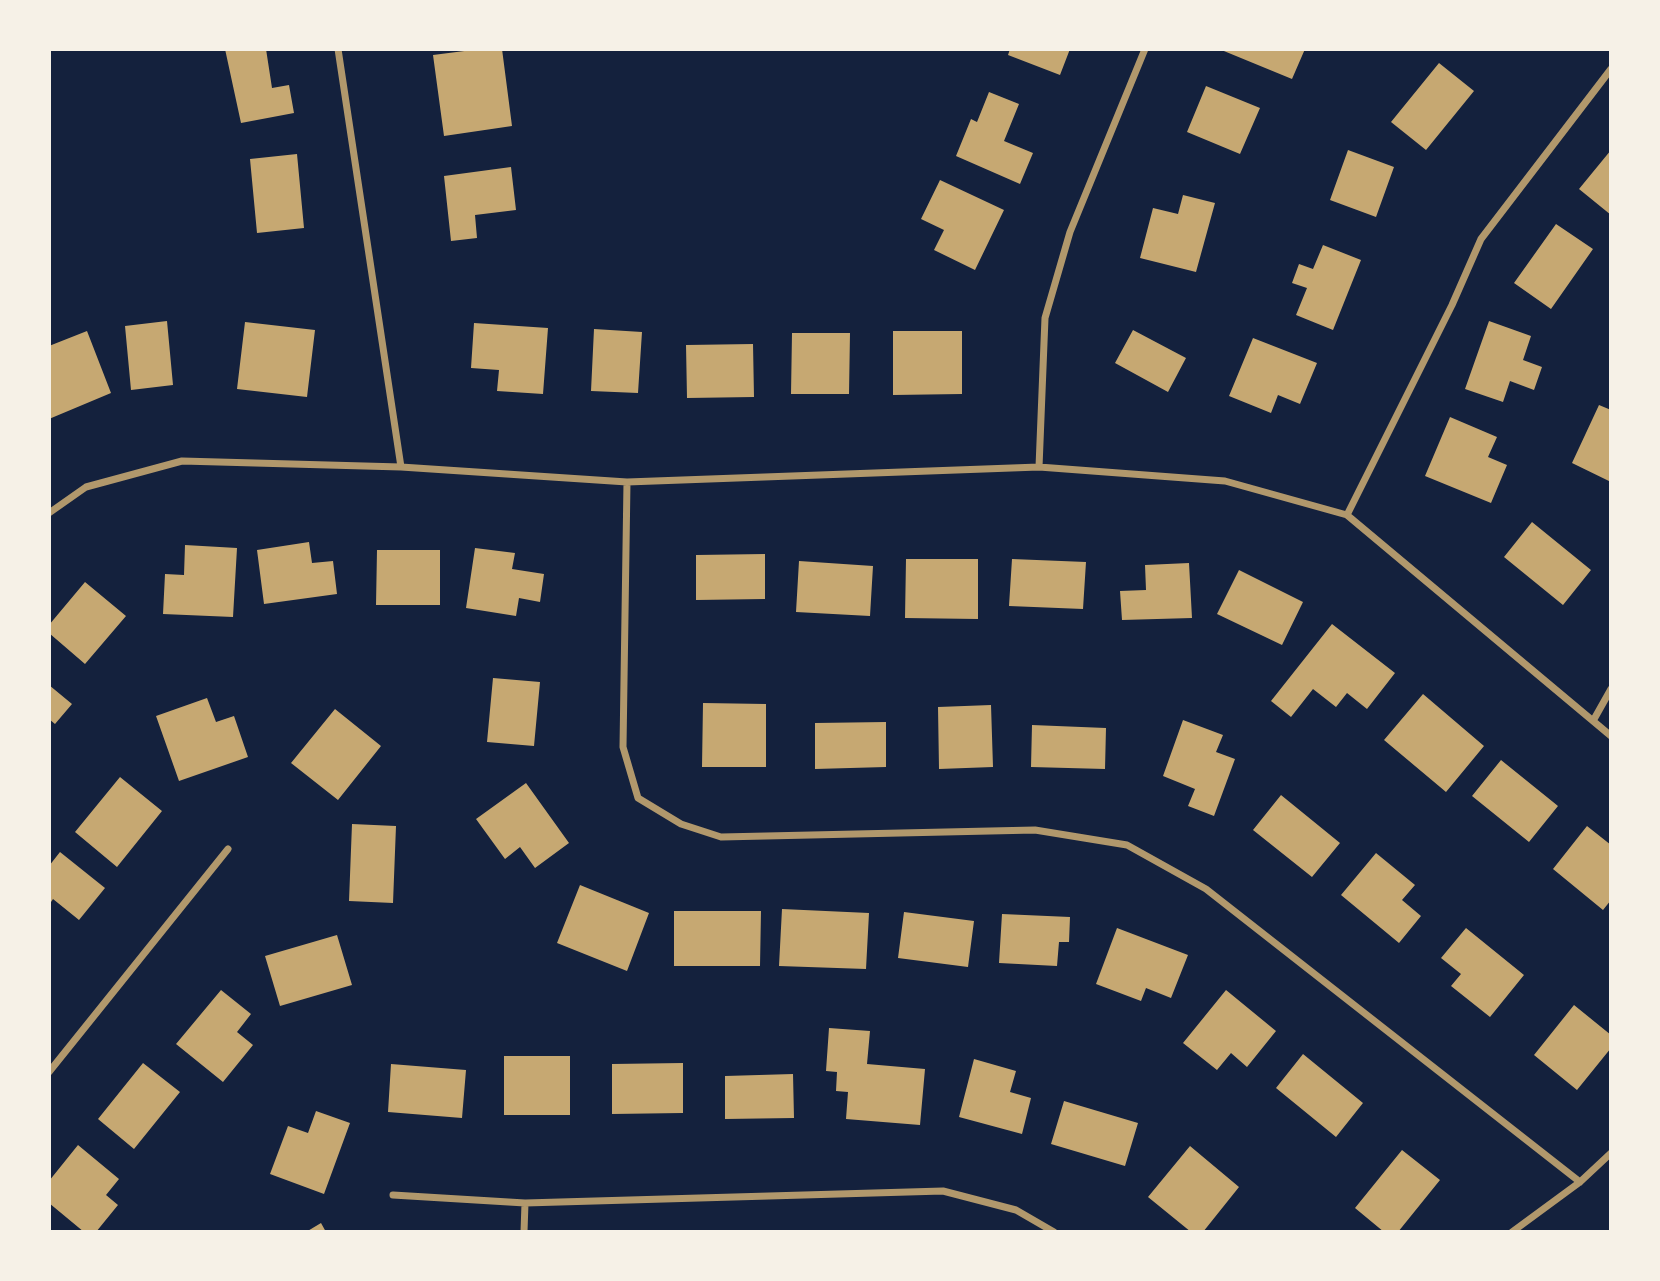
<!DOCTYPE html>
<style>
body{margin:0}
#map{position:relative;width:1660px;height:1281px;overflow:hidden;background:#14213d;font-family:"Roboto Condensed",sans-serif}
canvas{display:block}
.frame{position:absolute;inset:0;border:51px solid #f6f1e7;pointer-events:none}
</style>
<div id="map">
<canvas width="1660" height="1281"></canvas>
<div class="frame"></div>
</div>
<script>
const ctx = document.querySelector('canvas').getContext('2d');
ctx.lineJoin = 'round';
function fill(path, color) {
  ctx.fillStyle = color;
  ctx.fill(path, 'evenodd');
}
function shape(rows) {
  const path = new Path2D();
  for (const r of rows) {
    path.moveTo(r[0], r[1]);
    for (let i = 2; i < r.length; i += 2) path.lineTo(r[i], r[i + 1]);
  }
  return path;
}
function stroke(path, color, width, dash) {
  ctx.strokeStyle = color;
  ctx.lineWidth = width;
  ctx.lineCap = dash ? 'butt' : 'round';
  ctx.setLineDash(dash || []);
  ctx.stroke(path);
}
fill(shape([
 [225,49,266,49,272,88,289,85,294,113,241,123],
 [480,49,502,49,512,126,444,136,433,55],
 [1010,49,1070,49,1060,75,1008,55],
 [1219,49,1305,49,1292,79],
 [1439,63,1474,91,1426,150,1391,122],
 [1206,86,1260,108,1240,154,1187,132],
 [989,92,1019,104,1004,141,1033,153,1020,184,956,156,971,119,977,122],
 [1348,150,1394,167,1376,217,1330,200],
 [1611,150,1611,215,1579,189],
 [297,154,304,228,257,233,250,159],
 [511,167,516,210,475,215,477,238,451,241,444,176],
 [940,180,1004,210,975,270,934,250,944,230,921,219],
 [1183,195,1215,203,1196,272,1140,258,1153,208,1178,214],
 [1556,224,1593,249,1551,309,1514,283],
 [1323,245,1361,260,1333,330,1296,315,1307,288,1292,283,1299,264,1313,269],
 [167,321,173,385,131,390,125,326],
 [1489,321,1531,336,1523,360,1542,367,1534,390,1510,381,1503,402,1465,389],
 [245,322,315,330,307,397,237,389],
 [474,323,548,328,543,394,497,391,499,370,471,368],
 [594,329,642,332,638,393,591,391],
 [1133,330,1186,358,1168,392,1115,363],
 [87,331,111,393,49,419,49,346],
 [893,331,962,331,962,394,893,395],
 [792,333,850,333,849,394,791,394],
 [1253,338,1317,363,1300,404,1278,395,1271,413,1229,396],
 [753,344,754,397,687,398,686,345],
 [1599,405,1611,410,1611,482,1572,463],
 [1450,417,1497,437,1488,457,1507,465,1491,503,1425,476],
 [1532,522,1591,570,1563,605,1504,557],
 [309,542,312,563,333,561,337,594,264,604,257,550],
 [185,545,237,548,233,617,163,614,165,574,184,575],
 [475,548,515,553,512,569,544,574,540,602,519,598,516,616,466,608],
 [377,550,440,550,440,605,376,605],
 [765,554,765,599,696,600,696,555],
 [906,559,978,559,978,619,905,618],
 [1012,559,1086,562,1083,609,1009,606],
 [799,561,873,566,870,616,796,612],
 [1189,563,1192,618,1122,620,1120,591,1146,590,1145,565],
 [1239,570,1303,602,1282,645,1217,614],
 [85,582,126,616,85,664,49,633,49,625],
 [1332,624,1395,673,1367,709,1347,693,1336,707,1313,689,1291,717,1271,701],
 [493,678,540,682,534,746,487,742],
 [49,685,72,704,55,724,49,719],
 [1423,694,1484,746,1446,792,1384,740],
 [207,698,216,722,234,716,248,757,179,781,156,716],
 [703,703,766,704,766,767,702,767],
 [991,705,993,767,939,769,938,707],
 [335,709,381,746,338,800,291,763],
 [1183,720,1223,735,1216,752,1235,759,1214,816,1188,806,1195,789,1163,776],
 [886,722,886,767,815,769,815,723],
 [1032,725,1106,728,1105,769,1031,767],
 [1501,760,1558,806,1529,842,1472,796],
 [120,777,162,811,117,867,75,832],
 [526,783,569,843,535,868,520,847,505,859,476,819],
 [1281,795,1340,843,1312,877,1253,830],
 [352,824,396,826,393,903,349,901],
 [1587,826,1611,845,1611,900,1603,910,1553,869],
 [60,852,105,888,79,920,53,899,49,905,49,866],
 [1376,853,1415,885,1402,900,1421,916,1399,943,1341,895],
 [580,885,649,913,627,971,557,943],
 [782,909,869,913,866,969,779,966],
 [674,911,761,911,760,966,674,966],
 [904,912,974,921,968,967,898,958],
 [1002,914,1070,917,1069,942,1059,942,1057,966,999,963],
 [1117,928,1188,955,1171,998,1146,988,1141,1001,1096,984],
 [1466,928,1524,975,1490,1017,1451,986,1461,974,1441,958],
 [337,935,352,985,280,1006,265,956],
 [221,990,251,1014,237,1032,253,1045,223,1082,176,1044],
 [1226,990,1276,1031,1247,1067,1231,1053,1217,1070,1183,1043],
 [1574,1005,1611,1035,1611,1048,1577,1090,1534,1055],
 [829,1028,870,1031,867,1064,925,1069,920,1125,846,1119,848,1092,836,1091,837,1072,826,1071],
 [1303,1054,1363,1103,1336,1137,1276,1088],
 [504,1056,570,1056,570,1115,504,1115],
 [974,1059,1016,1071,1010,1092,1031,1098,1022,1134,959,1117],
 [143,1063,180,1092,134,1149,98,1119],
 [683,1063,683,1113,612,1114,612,1064],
 [391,1064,466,1070,462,1118,388,1112],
 [793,1074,794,1118,725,1119,725,1076],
 [1064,1101,1138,1123,1125,1166,1051,1144],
 [316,1111,350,1123,324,1194,270,1174,288,1126,308,1133],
 [78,1145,119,1179,106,1195,118,1205,96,1232,84,1232,49,1203,49,1181],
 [1190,1146,1239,1187,1203,1232,1191,1232,1148,1197],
 [1402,1150,1440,1180,1398,1232,1384,1232,1355,1208],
 [321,1223,326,1232,306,1232]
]), '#c6a872');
stroke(shape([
 [338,49,401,467],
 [1039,467,1045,318,1070,232,1145,49],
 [627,482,623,747,638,798,681,824,721,837,1035,830,1127,845,1206,889,1580,1182],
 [49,513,86,487,182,461,401,467,627,482,1039,467,1225,481,1347,515,1611,736],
 [1347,515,1452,305,1481,239,1611,69],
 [1593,721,1611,689],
 [49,1072,228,849],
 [393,1195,525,1203,943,1191,1016,1210,1054,1232],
 [524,1232,525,1203],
 [1512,1232,1580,1182,1611,1153]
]), '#b1986c', 7);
</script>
